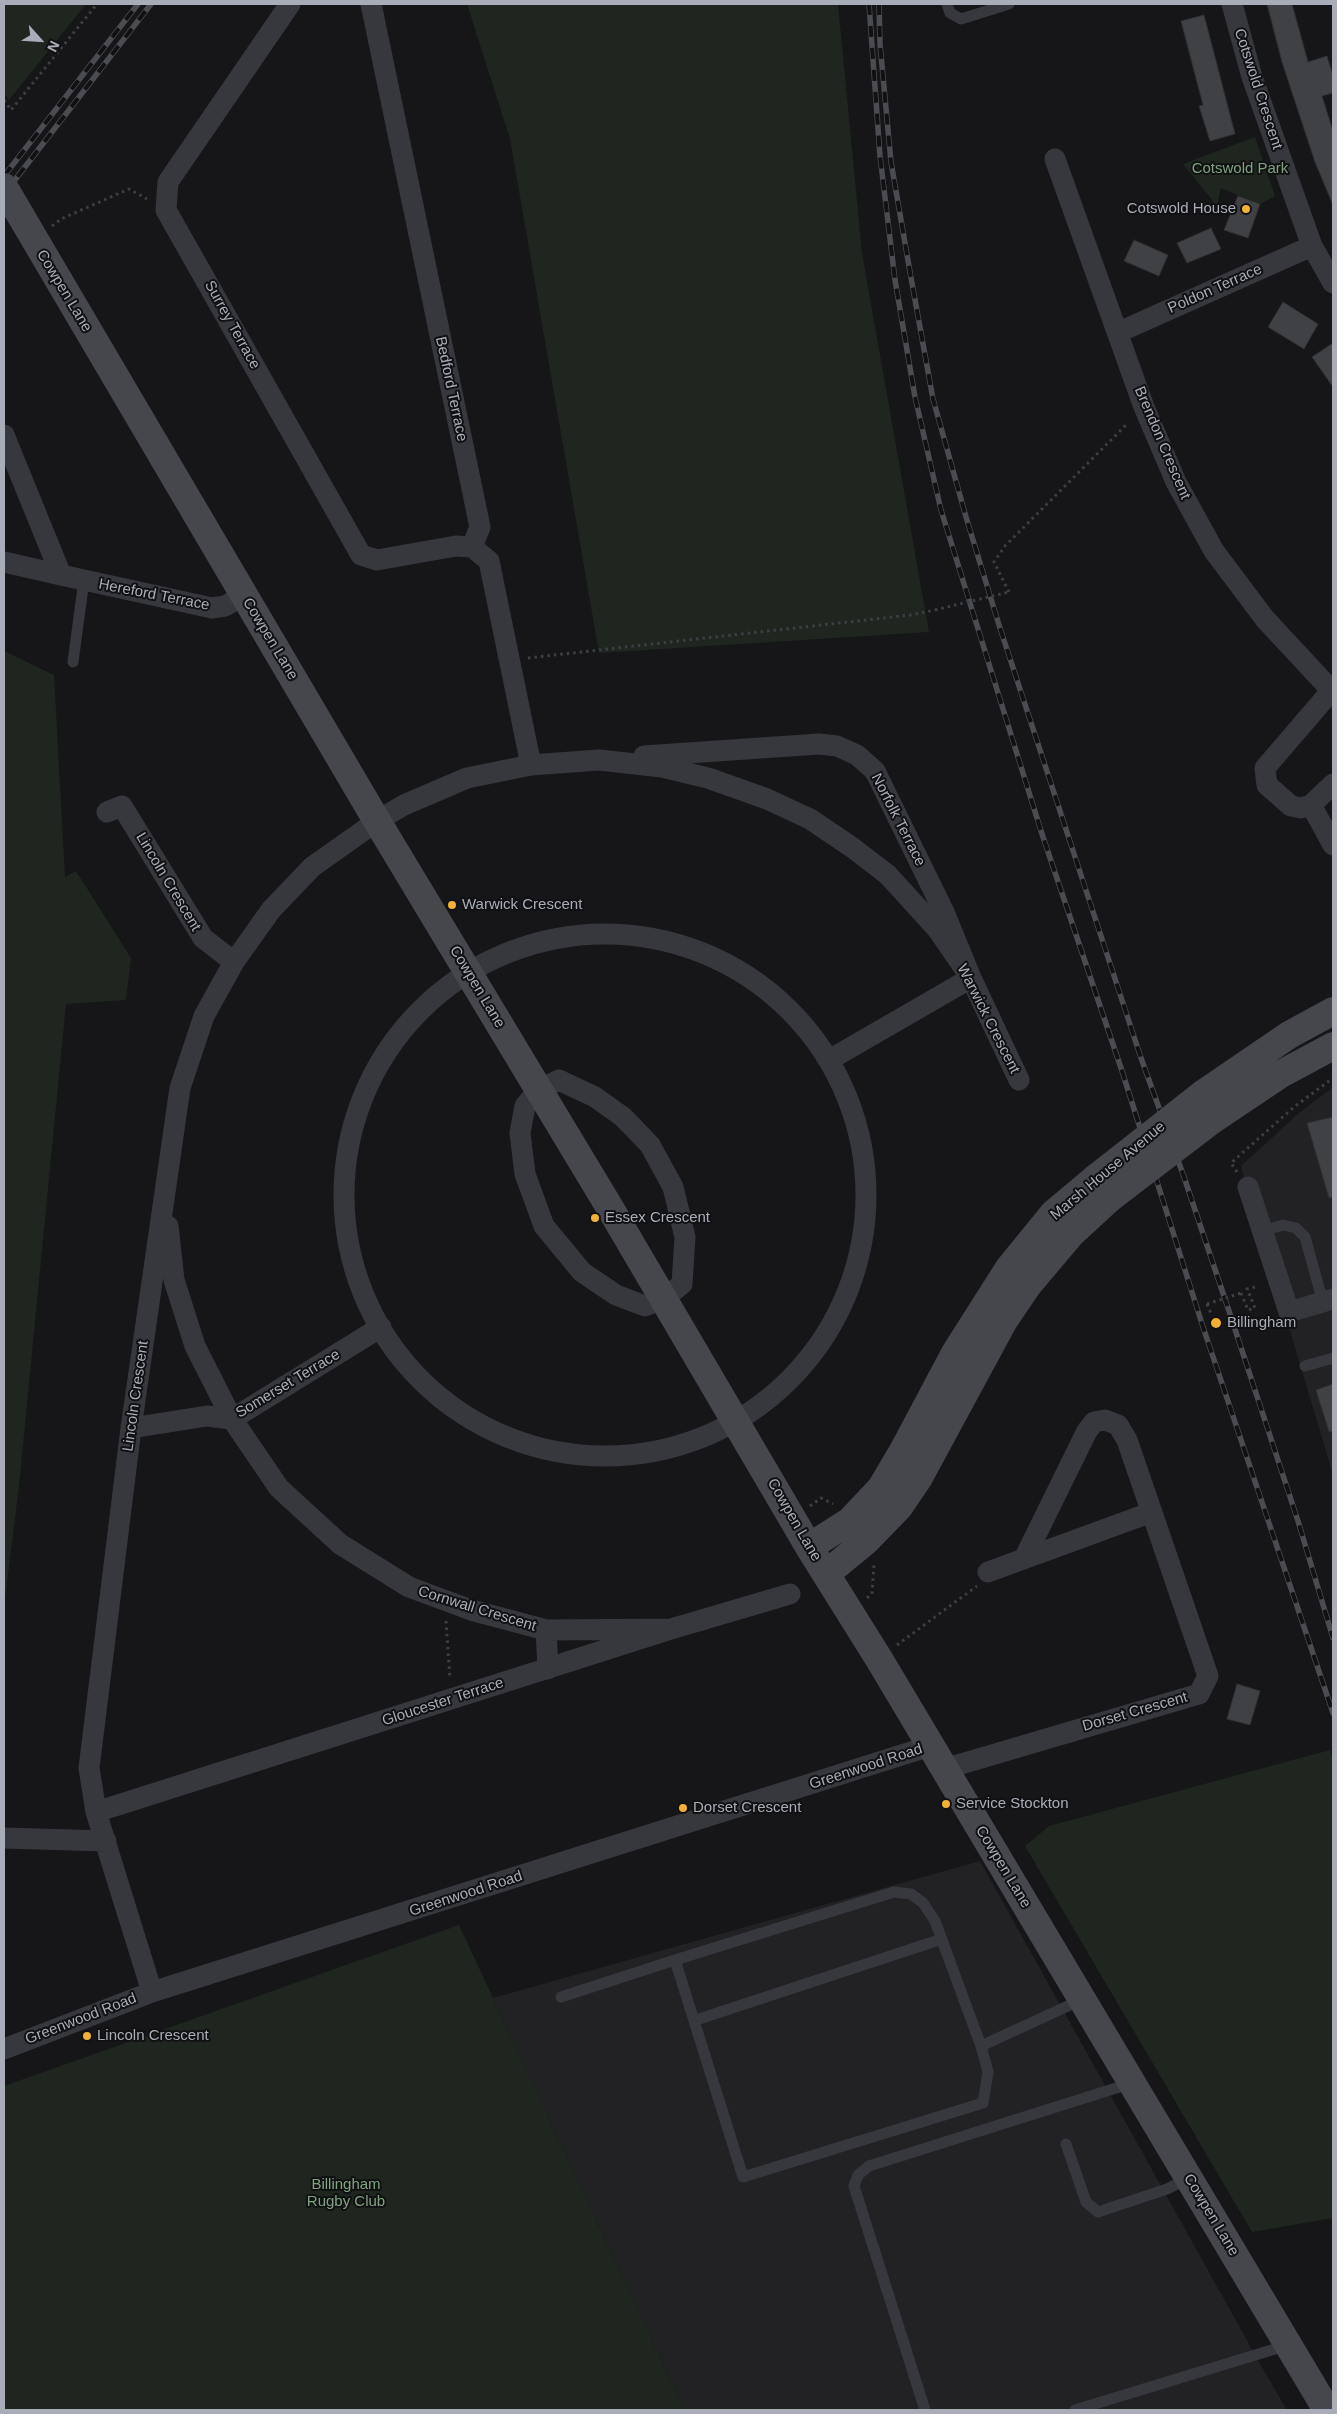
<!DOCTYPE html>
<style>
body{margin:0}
#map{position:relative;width:1337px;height:2414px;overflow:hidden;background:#161618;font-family:Helvetica,sans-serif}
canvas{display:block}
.frame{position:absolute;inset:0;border:5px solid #a8adb8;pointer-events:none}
.north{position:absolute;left:15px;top:15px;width:50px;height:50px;-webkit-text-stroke:4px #111113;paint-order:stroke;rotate:116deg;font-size:14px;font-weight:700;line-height:20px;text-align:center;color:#a8adb8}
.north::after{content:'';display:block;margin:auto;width:18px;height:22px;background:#a8adb8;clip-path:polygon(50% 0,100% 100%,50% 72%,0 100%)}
</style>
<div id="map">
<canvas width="1337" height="2414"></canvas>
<div class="frame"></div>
<div class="north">N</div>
</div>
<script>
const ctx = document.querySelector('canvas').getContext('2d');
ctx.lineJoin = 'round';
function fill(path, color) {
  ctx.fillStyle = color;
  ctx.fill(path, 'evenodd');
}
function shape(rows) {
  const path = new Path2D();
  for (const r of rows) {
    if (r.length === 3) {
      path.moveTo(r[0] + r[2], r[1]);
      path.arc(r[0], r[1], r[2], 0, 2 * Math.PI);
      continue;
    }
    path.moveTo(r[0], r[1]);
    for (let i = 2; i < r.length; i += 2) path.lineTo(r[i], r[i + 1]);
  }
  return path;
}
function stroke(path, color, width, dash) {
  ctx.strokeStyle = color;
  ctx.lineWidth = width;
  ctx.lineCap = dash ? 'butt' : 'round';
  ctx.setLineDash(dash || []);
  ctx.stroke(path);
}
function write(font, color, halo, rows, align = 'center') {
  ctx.font = font + ' Helvetica,sans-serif';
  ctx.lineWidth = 4;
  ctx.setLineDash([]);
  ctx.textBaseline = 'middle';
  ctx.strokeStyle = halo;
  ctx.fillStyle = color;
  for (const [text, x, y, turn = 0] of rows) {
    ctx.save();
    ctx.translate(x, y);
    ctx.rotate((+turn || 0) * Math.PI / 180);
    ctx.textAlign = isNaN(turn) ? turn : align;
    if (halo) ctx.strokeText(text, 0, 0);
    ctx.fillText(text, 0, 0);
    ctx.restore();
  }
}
fill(shape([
 [1333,1087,1333,1475,1241,1166,1299,1113],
 [980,1861,1263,2369,1287,2410,685,2410,493,1998]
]), '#222225');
fill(shape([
 [4,4,86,4,9,100,4,93],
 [467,4,838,4,862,253,929,632,599,653,510,139],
 [1255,137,1275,196,1260,204,1221,188,1217,206,1183,164],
 [4,651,54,675,65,877,76,871,131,958,126,1000,66,1004,19,1486,4,1607],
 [1330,1750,1333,1761,1333,2218,1252,2232,1025,1846,1049,1826],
 [459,1925,685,2410,4,2410,4,2086]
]), '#1e261f');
const building = shape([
 [1267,4,1292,4,1308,62,1327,56,1333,76,1333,93,1322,96,1333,131,1333,205,1315,162,1282,62,1267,4],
 [1204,15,1235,134,1210,141,1199,106,1203,105,1181,21,1204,15],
 [1238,196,1260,204,1248,238,1224,230,1238,196],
 [1211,228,1221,249,1187,263,1177,243,1211,228],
 [1134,240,1168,255,1159,276,1124,261,1134,240],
 [1283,302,1318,324,1304,349,1268,327,1283,302],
 [1333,343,1333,387,1312,357,1333,343],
 [1333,1117,1333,1197,1329,1198,1307,1123,1333,1117],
 [1333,1384,1333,1431,1329,1432,1316,1390,1333,1384],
 [1237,1684,1260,1691,1250,1725,1227,1719,1237,1684]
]);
fill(building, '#404145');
stroke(building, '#303034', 1);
stroke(shape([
 [4,100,11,110,97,4],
 [52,226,61,219,129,189,147,199],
 [1009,592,994,562,1005,546,1128,423],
 [528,658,910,615,935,610],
 [1237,1172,1231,1163,1294,1107,1333,1078],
 [1241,1293,1248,1310,1255,1308,1247,1289,1259,1286],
 [1207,1304,1212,1316],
 [810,1506,821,1498,833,1504],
 [867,1598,872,1594,874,1564],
 [446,1621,450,1679],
 [897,1645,977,1586]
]), '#3d3f44', 3, [2.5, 4]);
stroke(shape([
 [947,4,950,13,961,19,1009,4],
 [73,662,84,580],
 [1262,1231,1283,1225,1296,1228,1305,1237,1323,1302],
 [1305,1366,1333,1358],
 [561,1997,675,1960,894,1892,911,1894,923,1903,935,1921,981,2046,988,2072,983,2103,743,2177,675,1960],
 [696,2020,942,1939],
 [981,2046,1083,1999],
 [1066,2144,1086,2202,1098,2212,1167,2189,1189,2178],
 [925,2410,854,2186,858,2175,869,2166,1132,2083],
 [1075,2410,1288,2345]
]), '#37383d', 11);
stroke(shape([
 [290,4,168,182,166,210,361,555,377,560,456,546,472,547],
 [371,4,480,527,472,547],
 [1232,4,1252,77,1312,246,1333,283],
 [1055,159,1144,407,1176,482,1214,551,1265,619,1333,692],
 [1119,332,1312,246],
 [4,435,61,575,212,608,225,606,244,595],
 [472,547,489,561,531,765],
 [4,562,61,575],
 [1332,690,1265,768,1267,785,1291,806,1301,808,1311,805,1333,784],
 [644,756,819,744,837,746,857,755,875,771,944,912,971,978,829,1060],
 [1311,805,1333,845],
 [107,812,122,806,203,938,234,962],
 [605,1195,261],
 [559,1080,595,1097,623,1117,650,1145,673,1187,685,1237,682,1284,664,1299,645,1306,616,1295,582,1272,544,1226,525,1174,520,1133,525,1106,538,1090,559,1080],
 [1248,1187,1289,1312,1333,1299],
 [168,1226,174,1280,195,1346,232,1419,279,1488,340,1544,409,1587,471,1610,546,1630,671,1629],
 [131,1428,207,1416,232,1419,381,1327],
 [988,1572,1152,1512],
 [546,1630,548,1669],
 [944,1769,1199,1694,1208,1676,1127,1440,1118,1425,1105,1420,1094,1422,1087,1431,1024,1559],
 [96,1812,671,1629,790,1594],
 [4,1838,106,1841],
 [152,1992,96,1812,89,1768,131,1428,180,1088,204,1016,234,962,271,910,312,867,377,821,404,805,467,778,531,765,599,760,662,767,708,778,767,799,810,819,853,848,888,875,938,930,971,978,1019,1080],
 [4,2049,152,1992,930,1746]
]), '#37383d', 21);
stroke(shape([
 [28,228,377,821,610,1208,809,1547,879,1659,1327,2410],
 [1204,1093,1289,1035,1333,1011],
 [1211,1121,1281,1074,1333,1046],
 [809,1547,850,1521,881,1488,904,1449,955,1353,1009,1268,1053,1214,1097,1177],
 [826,1574,866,1541,899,1507,918,1479,1003,1322,1028,1285,1071,1234,1109,1199]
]), '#45474d', 28);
const rail = shape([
 [869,4,880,156,895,280,915,397,941,510,1042,834,1122,1071,1203,1327,1333,1713],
 [879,4,880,44,891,162,910,272,933,399,966,517,999,625,1141,1058,1184,1177,1231,1317,1298,1521,1333,1638],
 [4,176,138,4],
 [4,194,151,4]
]);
stroke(rail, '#4a4c52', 5.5);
stroke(rail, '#111113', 4, [11]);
stroke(shape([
 [935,610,1009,592],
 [1207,1304,1241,1293]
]), '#3d3f44', 3, [2.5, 4]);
stroke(shape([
 [4,187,28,228],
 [1097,1177,1204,1093],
 [1109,1199,1211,1121]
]), '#45474d', 28);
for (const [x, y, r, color] of [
 [1246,209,5,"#f2b134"],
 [452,905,5,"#f2b134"],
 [595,1218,5,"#f2b134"],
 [1216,1323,6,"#f2b134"],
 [946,1804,5,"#f2b134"],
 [683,1808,5,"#f2b134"],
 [87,2036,5,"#f2b134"]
]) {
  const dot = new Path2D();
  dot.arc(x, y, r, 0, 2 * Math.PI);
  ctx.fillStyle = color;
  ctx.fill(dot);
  stroke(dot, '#111113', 2);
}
write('15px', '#a8adb8', '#111113', [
 ["Cotswold Crescent",1258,89,72],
 ["Poldon Terrace",1215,289,-24],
 ["Cowpen Lane",64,291,59],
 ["Surrey Terrace",232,325,61],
 ["Bedford Terrace",451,389,78],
 ["Brendon Crescent",1162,443,67],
 ["Hereford Terrace",154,595,11],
 ["Cowpen Lane",270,639,59],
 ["Norfolk Terrace",898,820,63],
 ["Lincoln Crescent",168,882,59],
 ["Cowpen Lane",477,987,59],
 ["Warwick Crescent",988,1019,63],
 ["Marsh House Avenue",1108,1171,-40],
 ["Somerset Terrace",288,1384,-31],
 ["Lincoln Crescent",136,1396,-82],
 ["Cowpen Lane",794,1520,60],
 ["Cornwall Crescent",477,1609,17],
 ["Gloucester Terrace",443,1702,-18],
 ["Dorset Crescent",1135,1712,-16],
 ["Greenwood Road",866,1767,-18],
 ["Cowpen Lane",1003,1867,59],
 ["Greenwood Road",466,1894,-18],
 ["Greenwood Road",81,2019,-21],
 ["Cowpen Lane",1211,2215,59]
]);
write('15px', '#7fa381', '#111113', [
 ["Cotswold Park",1240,169],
 ["Billingham",346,2185],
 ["Rugby Club",346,2202]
]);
write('15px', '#a8adb8', '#111113', [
 ["Cotswold House",1236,209,"right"],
 ["Warwick Crescent",462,905],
 ["Essex Crescent",605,1218],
 ["Billingham",1227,1323],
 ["Service Stockton",956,1804],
 ["Dorset Crescent",693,1808],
 ["Lincoln Crescent",97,2036]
], 'left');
</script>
